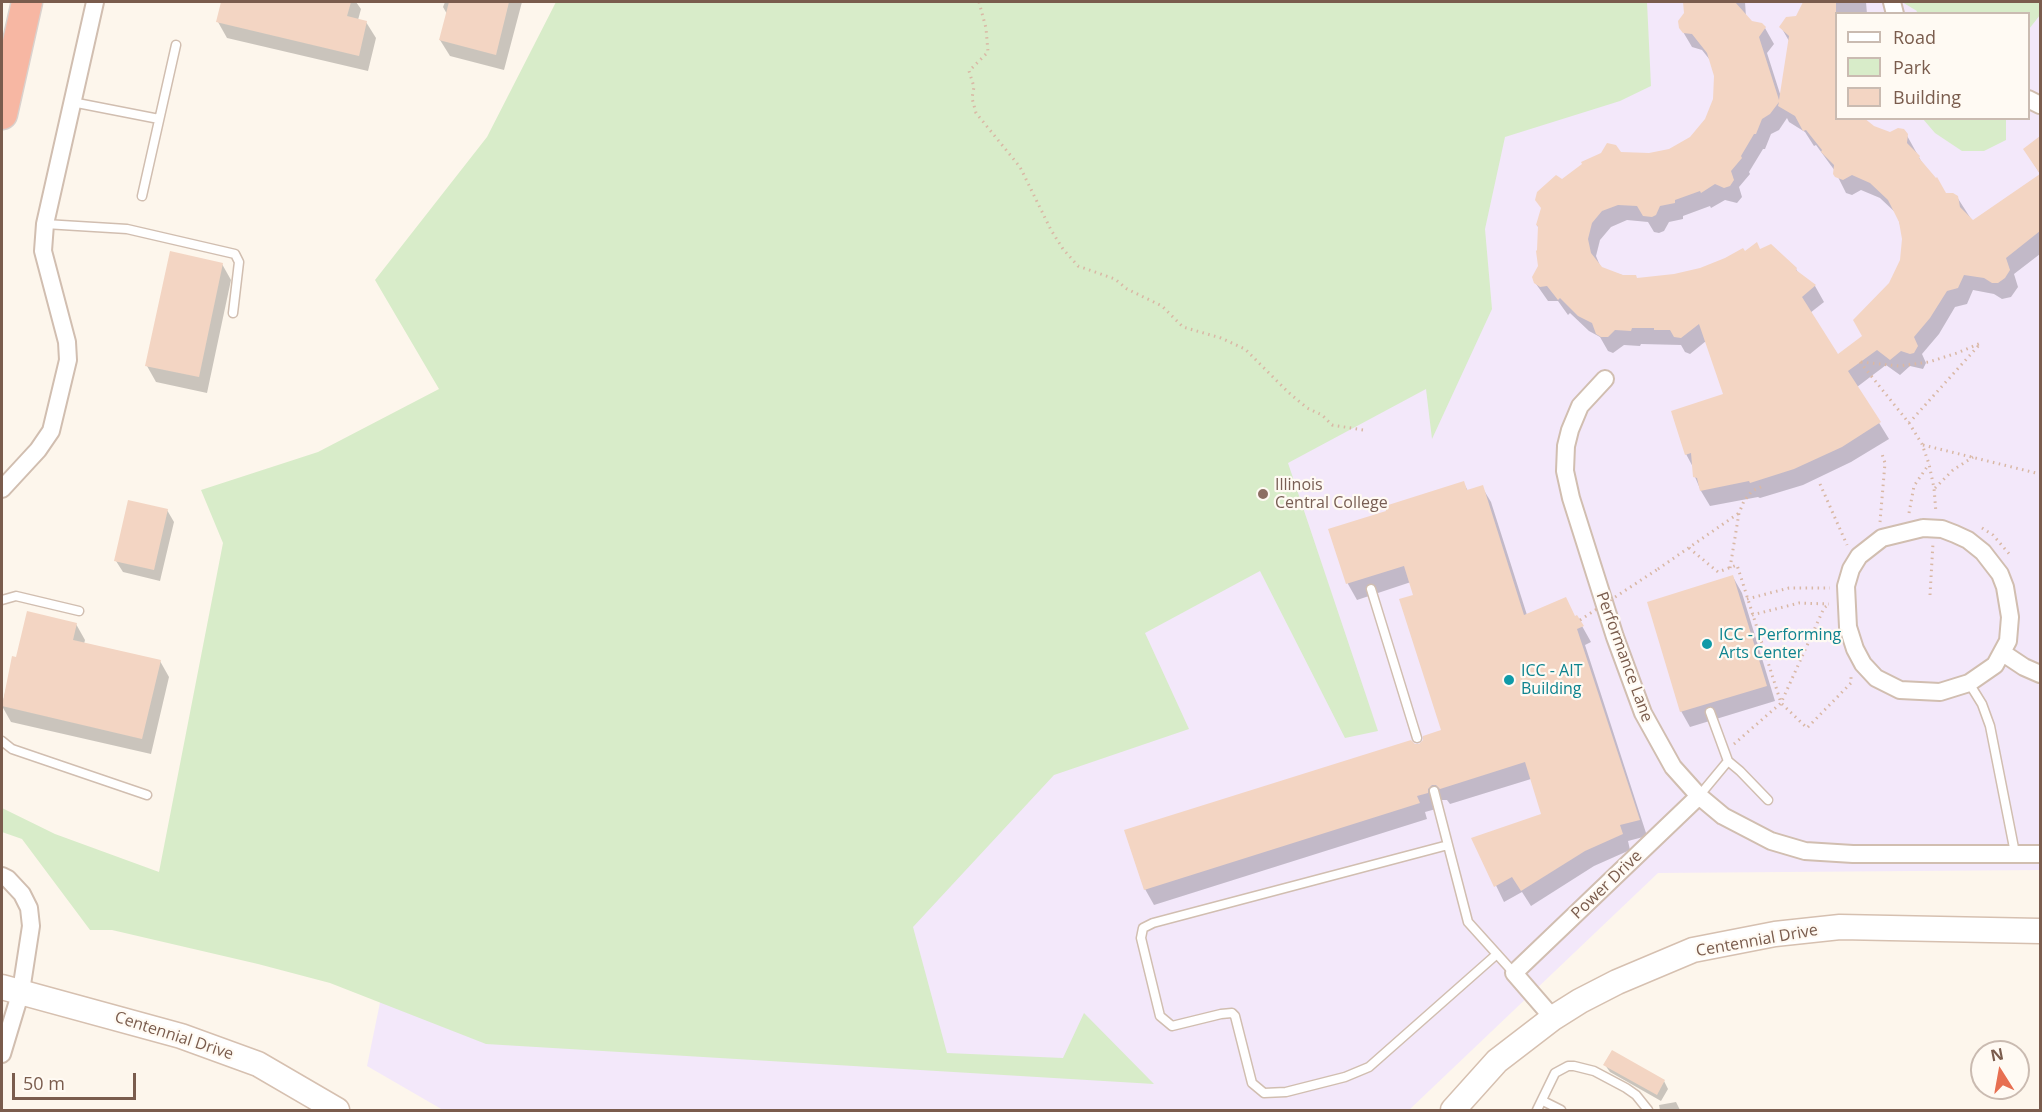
<!DOCTYPE html>
<style>
body{margin:0}
#map{position:relative;width:2042px;height:1112px;overflow:hidden;background:#fdf6ec;font-family:"Open Sans",sans-serif}
canvas{display:block}
.frame{position:absolute;inset:0;border:3px solid #7a5c4d;pointer-events:none}
.legend{position:absolute;left:1835px;top:12px;width:195px;height:108px;box-sizing:border-box;background:#fffaf3;border:2px solid #cabbb1;margin:0;padding:8px 10px;list-style:none;font-size:18px;color:#7a5c4d}
.legend li{display:flex;align-items:center;gap:12px;height:30px}
.legend b{width:30px;border:2px solid #cabbb1}
.north{position:absolute;left:1970px;top:1040px;width:60px;height:60px;box-sizing:border-box;background:#fffaf3;border:2px solid #cabbb1;border-radius:50%;rotate:349deg;font-size:16px;font-weight:700;line-height:24px;text-align:center;color:#7a5c4d}
.north::after{content:'';display:block;margin:auto;width:21px;height:27px;background:#e76f51;clip-path:polygon(50% 0,100% 100%,50% 72%,0 100%)}
.scale{position:absolute;left:12px;top:1073px;width:124px;height:27px;box-sizing:border-box;border:3px solid #7a5c4d;border-top:0;padding-left:8px;font-size:18px;line-height:21px;white-space:nowrap;color:#7a5c4d;-webkit-text-stroke:4px #fffaf3;paint-order:stroke}
</style>
<div id="map">
<canvas width="2042" height="1112"></canvas>
<div class="frame"></div>
<ul class="legend">
<li><b style="height:8px;background:#fff"></b>Road</li>
<li><b style="height:16px;background:#d8ecc9"></b>Park</li>
<li><b style="height:16px;background:#f3d5c3"></b>Building</li>
</ul>
<div class="north">N</div>
<div class="scale">50 m</div>
</div>
<script>
const ctx = document.querySelector('canvas').getContext('2d');
ctx.lineJoin = 'round';
function fill(path, color) {
  ctx.fillStyle = color;
  ctx.fill(path, 'evenodd');
}
function shape(rows) {
  const path = new Path2D();
  for (const r of rows) {
    path.moveTo(r[0], r[1]);
    for (let i = 2; i < r.length; i += 2) path.lineTo(r[i], r[i + 1]);
  }
  return path;
}
function stroke(path, color, width, dash) {
  ctx.strokeStyle = color;
  ctx.lineWidth = width;
  ctx.lineCap = dash ? 'butt' : 'round';
  ctx.setLineDash(dash || []);
  ctx.stroke(path);
}
function write(font, color, halo, rows, align = 'center') {
  ctx.font = font + ' "Open Sans",sans-serif';
  ctx.lineWidth = 4.5;
  ctx.setLineDash([]);
  ctx.textBaseline = 'middle';
  ctx.strokeStyle = halo;
  ctx.fillStyle = color;
  for (const [text, x, y, turn = 0] of rows) {
    ctx.save();
    ctx.translate(x, y);
    ctx.rotate((+turn || 0) * Math.PI / 180);
    ctx.textAlign = isNaN(turn) ? turn : align;
    if (halo) ctx.strokeText(text, 0, 0);
    ctx.fillText(text, 0, 0);
    ctx.restore();
  }
}
fill(shape([
 [585,2,2040,2,2040,870,1658,873,1409,1110,443,1110,367,1066],
 [1836,14,2028,14,2028,118,1836,118]
]), '#f3e8fa');
fill(shape([
 [556,2,1647,2,1651,86,1620,101,1505,137,1485,229,1492,309,1432,439,1426,389,1288,463,1378,731,1345,738,1260,571,1145,633,1189,729,1054,775,913,927,947,1053,1063,1058,1084,1013,1154,1084,486,1044,330,983,258,964,112,930,90,930,22,839,2,832,2,808,55,834,159,872,223,543,201,490,318,452,439,389,375,280,487,137],
 [1902,2,2040,2,2040,15,2029,29,2028,14,1916,13,1917,11],
 [1923,119,2006,119,2006,140,1984,151,1962,151,1935,133]
]), '#d8ecc9');
fill(shape([
 [222,2,356,2,361,9,358,20,366,22,376,38,368,71,227,38,218,22],
 [445,2,522,2,504,70,450,56,440,40,447,14,443,7],
 [1685,2,1745,2,1746,17,1751,23,1765,28,1774,44,1767,53,1781,97,1789,41,1781,27,1797,17,1805,2,1866,2,1867,14,1836,14,1836,118,1873,127,1890,134,1905,132,1925,168,1946,195,1957,197,1973,222,2040,176,2040,254,2014,274,2018,287,2011,297,2002,299,1994,294,1973,290,1967,304,1955,307,1939,334,1922,354,1926,363,1923,369,1910,366,1900,375,1886,365,1857,387,1889,439,1851,462,1803,485,1760,498,1758,497,1710,506,1701,491,1695,477,1694,469,1686,454,1725,395,1706,341,1690,354,1685,352,1681,345,1641,344,1640,346,1624,345,1613,353,1608,351,1600,337,1589,331,1570,313,1568,315,1558,301,1548,301,1534,281,1540,266,1539,229,1537,225,1562,181,1620,154,1649,154,1670,150,1691,138,1706,119,1714,99,1715,76,1710,60,1702,50,1692,47,1679,25,1685,14],
 [1787,118,1789,122,1805,132,1814,146,1816,145,1835,171,1846,193,1852,195,1861,190,1880,198,1897,214,1904,239,1902,261,1864,336,1837,356,1810,313,1824,302,1815,286,1799,274,1796,269,1760,251,1745,253,1700,269,1674,275,1637,280,1601,268,1596,256,1600,240,1611,227,1627,220,1648,222,1654,232,1659,233,1664,231,1669,222,1683,219,1683,216,1710,206,1711,208,1725,200,1737,203,1742,197,1739,187,1750,174,1749,172,1763,149,1765,149,1771,134,1779,130],
 [2040,138,2040,174,2025,149],
 [222,264,231,280,207,393,156,382,147,366],
 [1463,482,1468,491,1482,487,1491,502,1527,615,1577,617,1591,642,1585,645,1647,836,1628,841,1630,850,1594,866,1531,906,1522,892,1504,902,1473,838,1543,815,1531,779,1450,804,1447,800,1441,800,1436,805,1436,809,1425,812,1427,819,1154,905,1145,889,1414,746,1420,745,1443,731,1411,582,1357,600,1348,584,1330,530,1388,512],
 [167,510,174,522,160,581,123,572,116,561],
 [1733,577,1742,593,1775,701,1690,727,1681,711],
 [76,624,85,640,84,644,160,661,169,677,151,754,11,722,2,706,13,658,17,659],
 [1605,1065,1664,1081,1668,1089,1661,1101,1610,1072],
 [1676,1102,1680,1110,1660,1110,1659,1105]
]), '#0003');
fill(shape([
 [221,2,351,2,347,16,367,21,359,56,216,22],
 [449,2,509,2,496,55,439,40],
 [1683,2,1735,2,1752,21,1762,23,1766,27,1759,37,1779,100,1789,36,1779,27,1786,17,1796,16,1803,2,1836,2,1836,118,1864,118,1874,126,1890,132,1898,128,1904,129,1908,134,1907,143,1920,156,1919,158,1936,178,1937,177,1946,193,1953,193,1958,196,1960,207,1973,220,2040,174,2023,149,2040,136,2040,231,2006,258,2010,270,2005,278,1998,283,1992,283,1984,278,1964,275,1958,288,1947,291,1930,318,1914,337,1918,346,1914,353,1910,354,1901,351,1890,360,1877,350,1848,371,1881,422,1842,447,1794,469,1750,483,1749,481,1700,491,1697,478,1693,477,1691,453,1685,455,1671,411,1723,394,1699,324,1681,338,1674,337,1670,330,1654,330,1654,328,1632,328,1631,331,1615,330,1608,337,1601,337,1596,334,1592,323,1578,316,1560,298,1558,300,1547,286,1540,287,1534,283,1532,277,1538,266,1536,251,1537,250,1538,226,1536,225,1541,208,1535,200,1537,192,1556,175,1562,179,1582,164,1581,162,1601,153,1607,143,1616,145,1621,152,1649,153,1669,149,1690,137,1705,119,1713,99,1714,76,1707,53,1692,34,1683,33,1679,28,1678,21,1684,13],
 [1779,102,1778,106,1795,116,1803,131,1806,130,1822,150,1821,152,1834,165,1833,174,1835,177,1843,180,1852,175,1870,183,1888,200,1899,222,1902,239,1900,260,1889,283,1853,320,1862,336,1838,354,1802,297,1816,285,1796,270,1797,268,1771,244,1760,249,1757,242,1745,251,1743,248,1725,258,1700,268,1674,274,1637,278,1636,275,1623,275,1602,267,1591,253,1588,239,1592,223,1602,211,1618,205,1637,206,1643,216,1652,217,1656,215,1660,206,1675,203,1675,200,1700,191,1701,193,1715,184,1724,188,1730,186,1734,180,1731,171,1742,158,1741,156,1754,134,1756,134,1762,119,1770,114],
 [170,251,223,263,199,377,145,366],
 [1464,481,1467,490,1483,485,1524,615,1566,597,1575,616,1577,615,1584,626,1577,629,1640,820,1620,825,1623,834,1585,851,1521,891,1512,877,1494,887,1471,838,1541,814,1525,762,1440,789,1436,785,1432,785,1428,789,1428,793,1417,796,1420,803,1144,890,1124,830,1411,740,1415,744,1419,744,1423,740,1423,736,1441,730,1399,599,1413,595,1404,566,1346,584,1328,529,1386,511,1385,506],
 [128,500,168,509,154,570,114,561],
 [1733,575,1767,686,1680,712,1647,602],
 [27,611,77,623,73,640,161,660,142,739,2,706,12,656,16,657],
 [1612,1050,1665,1080,1657,1095,1603,1065]
]), '#f3d5c3');
const lane = shape([
 [72,102,159,119],
 [142,196,176,45],
 [45,224,127,229,235,254,239,262,233,313],
 [1371,589,1417,738],
 [2,600,16,596,79,611],
 [1969,683,1982,704,1990,726,2015,853],
 [1710,712,1728,761],
 [2,741,12,749,147,795],
 [1434,791,1468,922,1514,973],
 [1699,796,1728,761,1740,771,1768,800],
 [1448,845,1153,923,1143,928,1141,938,1160,1016,1172,1026,1221,1014,1232,1013,1235,1016,1252,1083,1264,1093,1286,1092,1345,1077,1369,1067,1497,954],
 [1543,1101,1561,1110],
 [1537,1110,1555,1073,1568,1066,1574,1066,1594,1071,1626,1088,1636,1095,1648,1110]
]);
const street = shape([
 [1892,2,1895,14],
 [2028,99,2040,105],
 [1605,379,1580,406,1570,430,1566,446,1565,471,1571,498,1615,637,1643,713,1673,767,1699,796,1723,816,1771,841,1805,851,1853,854,2040,854],
 [2,489,38,450,51,431,68,360,67,342,43,251,45,224,95,2],
 [1923,528,1942,529,1955,534,1968,540,1983,552,2000,574,2005,587,2010,617,2008,641,1995,665,1969,683,1940,692,1900,690,1876,678,1863,664,1855,649,1848,627,1846,586,1851,569,1859,556,1882,538,1923,528],
 [2003,653,2024,667,2040,674],
 [2,876,8,879,22,894,29,908,31,926,21,991,2,1054],
 [1553,1018,1514,973,1699,796]
]);
const secondary = shape([
 [2,987,181,1036,258,1064,337,1110],
 [1453,1110,1497,1061,1553,1018,1580,1001,1617,982,1693,950,1775,934,1840,927,2040,931]
]);
const highway = shape([
 [2,114,27,2]
]);
stroke(lane, '#d1beb0', 11);
stroke(street, '#d1beb0', 20);
stroke(secondary, '#d6c0b0', 27);
stroke(highway, '#dad1cd', 33);
stroke(shape([
 [979,2,986,28,988,52,969,71,974,87,972,98,976,113,1020,167,1051,230,1063,249,1078,266,1115,279,1127,289,1162,306,1183,327,1221,338,1245,349,1288,392,1307,408,1322,415,1332,425,1363,430],
 [1860,362,1909,423,1922,444,1929,464,1934,488,1936,513],
 [1861,362,1899,366,1929,362,1957,353,1981,343],
 [1909,423,1980,344],
 [1923,445,2040,474],
 [1820,484,1847,545],
 [1935,488,1953,470,1973,457],
 [1909,513,1914,486,1929,464],
 [1880,522,1885,463,1881,451],
 [1982,528,1993,535,2011,556],
 [1689,548,1718,572,1737,565,1781,703,1807,728,1851,683,1851,675],
 [1730,568,1739,513,1744,501,1752,491,1763,486],
 [1658,569,1739,513],
 [1930,595,1933,543],
 [1747,599,1789,588,1830,588],
 [1752,615,1799,603,1829,604],
 [1734,744,1781,703,1824,608,1829,604]
]), '#d9b8a5', 3, [1.5, 4.5]);
stroke(lane, '#fff', 8);
stroke(street, '#fff', 16);
stroke(secondary, '#fff', 24);
stroke(highway, '#f7b7a3', 30);
stroke(shape([
 [1580,620,1658,569]
]), '#d9b8a5', 3, [1.5, 4.5]);
for (const [x, y, r, color] of [
 [1263,494,6,"#8d6e63"],
 [1707,644,6,"#0f9aa8"],
 [1509,680,6,"#0f9aa8"]
]) {
  const dot = new Path2D();
  dot.arc(x, y, r, 0, 2 * Math.PI);
  ctx.fillStyle = color;
  ctx.fill(dot);
  stroke(dot, '#fffaf3', 2);
}
write('16px', '#785e54', '#fffaf3', [
 ["Illinois",1275,485],
 ["Central College",1275,503]
], 'left');
write('16px', '#0d838f', '#fffaf3', [
 ["ICC - Performing",1719,635],
 ["Arts Center",1719,653],
 ["ICC - AIT",1521,671],
 ["Building",1521,689]
], 'left');
write('16px', '#7a5c4d', '#fffaf3', [
 ["Performance Lane",1624,657,70],
 ["Power Drive",1607,885,-44],
 ["Centennial Drive",1757,941,-10],
 ["Centennial Drive",174,1036,18]
]);
</script>
